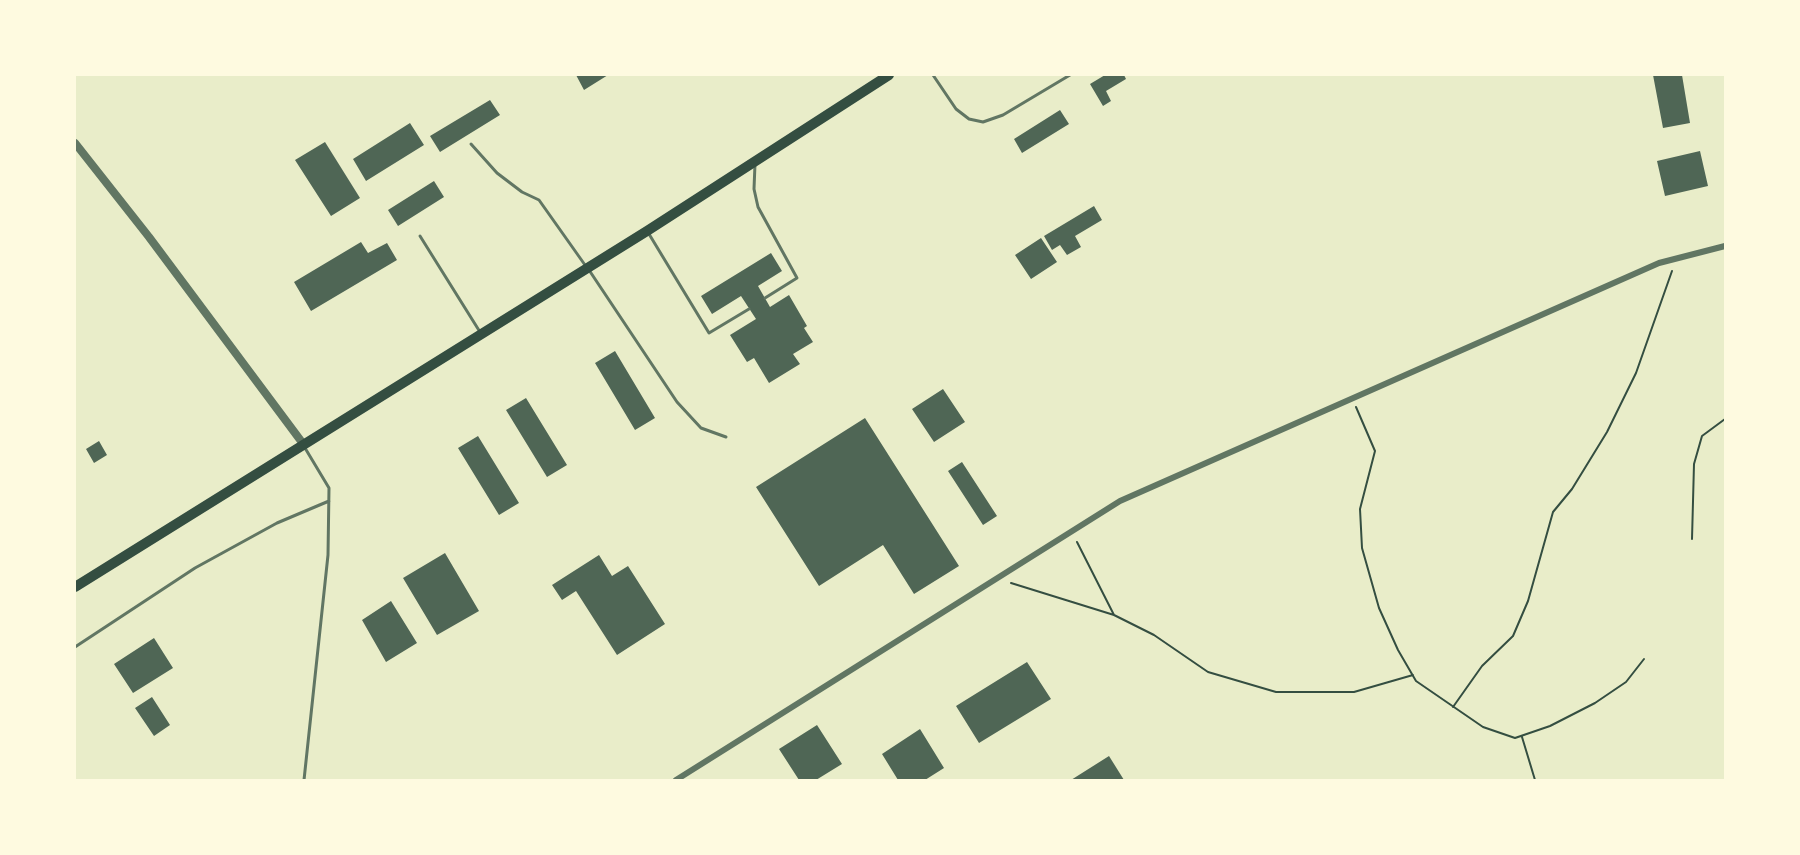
<!DOCTYPE html>
<style>
body{margin:0}
#map{position:relative;width:1800px;height:855px;overflow:hidden;background:#e9edc9;font-family:"DejaVu Sans",sans-serif}
canvas{display:block}
.frame{position:absolute;inset:0;border:76px solid #fefae0;pointer-events:none}
</style>
<div id="map">
<canvas width="1800" height="855"></canvas>
<div class="frame"></div>
</div>
<script>
const ctx = document.querySelector('canvas').getContext('2d');
ctx.lineJoin = 'round';
function fill(path, color) {
  ctx.fillStyle = color;
  ctx.fill(path, 'evenodd');
}
function shape(rows) {
  const path = new Path2D();
  for (const r of rows) {
    path.moveTo(r[0], r[1]);
    for (let i = 2; i < r.length; i += 2) path.lineTo(r[i], r[i + 1]);
  }
  return path;
}
function stroke(path, color, width, dash) {
  ctx.strokeStyle = color;
  ctx.lineWidth = width;
  ctx.lineCap = dash ? 'butt' : 'round';
  ctx.setLineDash(dash || []);
  ctx.stroke(path);
}
fill(shape([
 [576,75,608,75,584,90],
 [1105,75,1124,75,1126,79,1106,91,1111,101,1103,106,1090,84],
 [1653,75,1682,75,1690,123,1663,128],
 [490,100,500,115,440,152,430,136],
 [1060,110,1069,124,1022,153,1014,139],
 [410,123,424,145,366,181,353,159],
 [325,142,360,198,331,216,295,160],
 [1700,151,1708,186,1665,196,1657,161],
 [434,181,444,197,398,226,388,210],
 [1094,206,1102,220,1075,236,1081,247,1067,255,1060,245,1052,250,1044,236],
 [1041,238,1057,262,1031,279,1015,255],
 [361,242,368,253,387,243,397,260,311,311,294,282],
 [771,253,782,271,758,286,770,307,789,295,807,326,804,328,813,342,793,354,800,364,769,383,754,358,747,362,730,335,756,319,741,296,712,314,701,296],
 [615,351,655,418,635,430,595,363],
 [943,389,965,422,934,442,912,409],
 [526,398,567,465,547,477,506,410],
 [865,418,959,566,914,594,883,545,819,586,756,487],
 [478,436,519,503,499,515,458,448],
 [99,441,107,455,94,463,86,449],
 [962,462,997,516,983,525,948,471],
 [445,553,479,611,437,635,403,578],
 [599,555,612,576,628,566,665,624,617,655,576,591,562,600,552,585],
 [391,601,417,643,386,662,362,620],
 [154,638,173,668,133,693,114,664],
 [1027,662,1051,699,979,743,956,706],
 [152,697,170,725,154,736,135,708],
 [817,725,842,764,816,780,799,780,779,749],
 [920,729,944,768,925,780,898,780,882,754],
 [1109,756,1124,780,1071,780]
]), '#4f6655');
stroke(shape([
 [1356,407,1375,451,1360,509,1362,548,1379,608,1398,650,1416,681,1483,727,1515,738,1550,726,1595,703,1626,682,1644,659],
 [1692,539,1694,464,1702,436,1725,419],
 [1077,542,1114,615,1154,635,1208,672,1276,692,1354,692,1413,675],
 [1011,583,1114,615],
 [1453,707,1482,666,1513,636,1528,601,1553,512,1572,489,1607,432,1636,373,1672,271],
 [1522,737,1535,780]
]), '#344e41', 2);
stroke(shape([
 [933,75,956,109,969,119,983,122,1003,115,1070,75],
 [471,144,497,173,522,192,539,200,585,265],
 [755,164,754,189,758,207,797,278,765,298],
 [649,234,709,333,749,309],
 [420,236,480,332],
 [589,270,677,402,701,428,726,437],
 [75,647,195,568,277,523,329,501],
 [304,780,328,555,329,488,305,448]
]), '#617663', 3);
stroke(shape([
 [676,780,1120,501,1659,263,1725,246]
]), '#617663', 6);
stroke(shape([
 [75,143,149,237,304,445]
]), '#617663', 8);
stroke(shape([
 [75,587,647,231,889,75]
]), '#344e41', 10);
</script>
